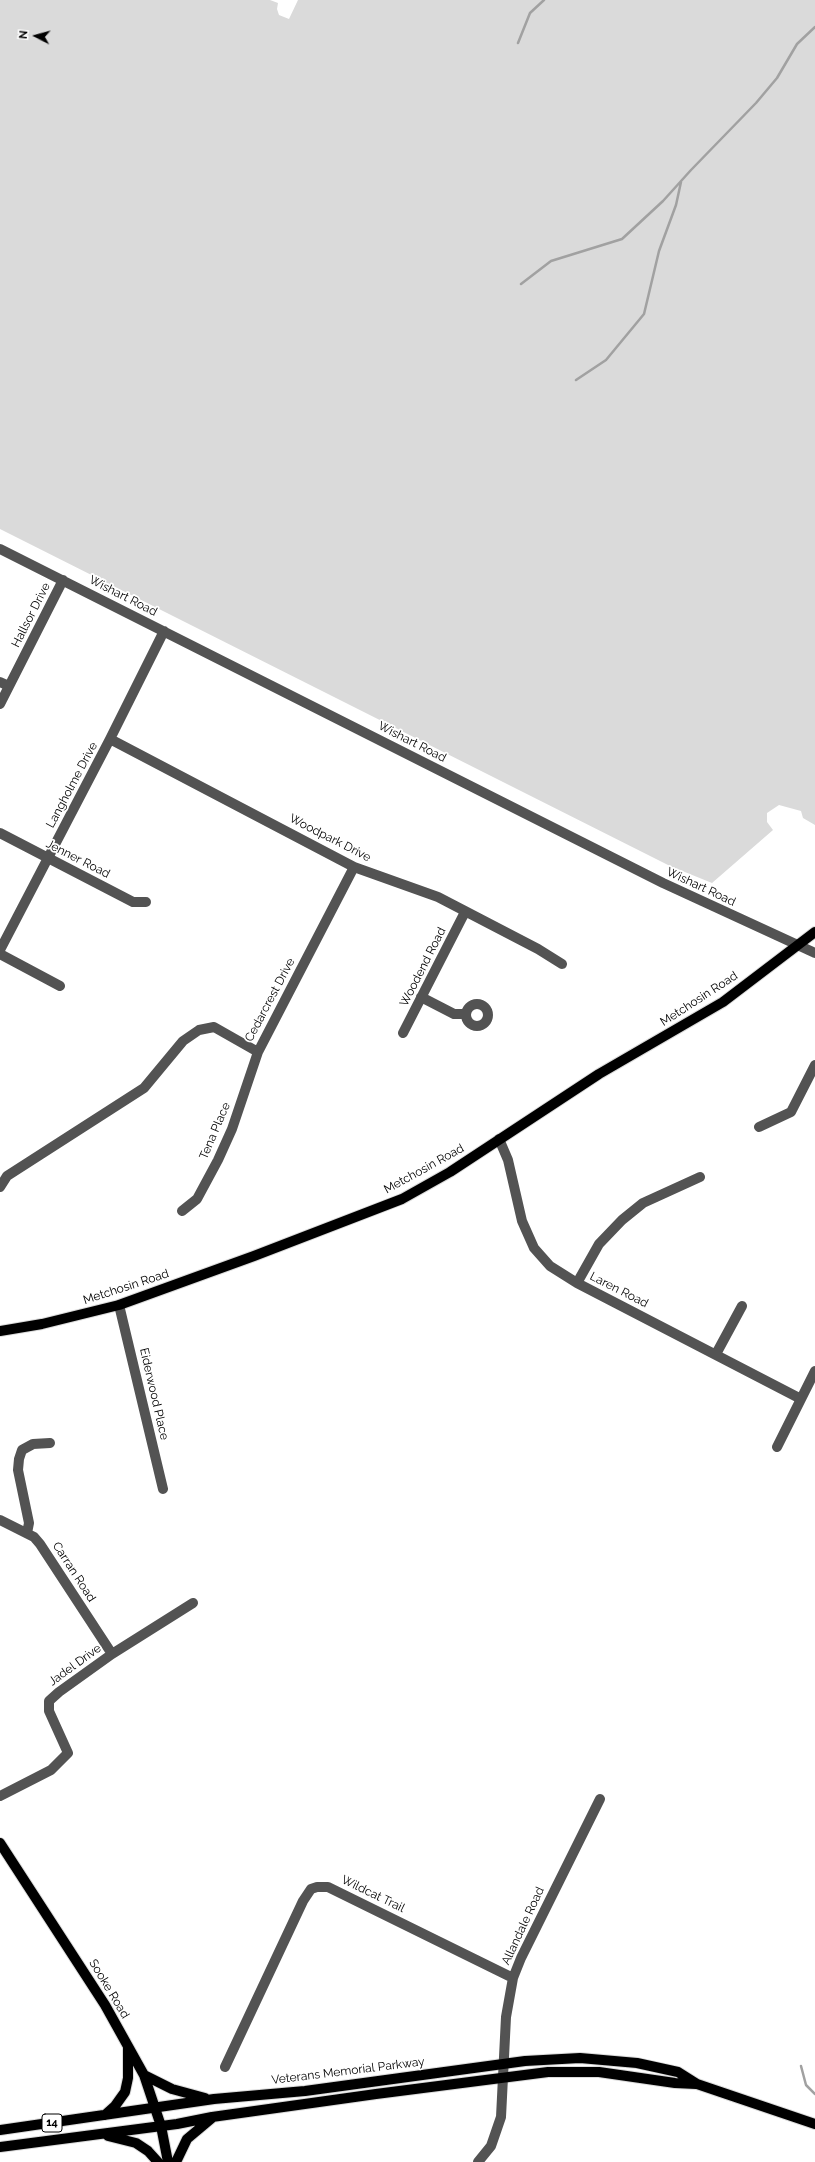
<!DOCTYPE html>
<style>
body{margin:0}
#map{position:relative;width:815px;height:2162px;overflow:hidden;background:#fff;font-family:Raleway,sans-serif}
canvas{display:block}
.north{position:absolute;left:16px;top:16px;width:40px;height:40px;-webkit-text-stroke:3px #fff;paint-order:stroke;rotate:276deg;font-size:11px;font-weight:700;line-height:16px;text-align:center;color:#000}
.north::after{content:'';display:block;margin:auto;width:14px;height:18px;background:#000;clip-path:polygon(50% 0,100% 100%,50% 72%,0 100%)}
</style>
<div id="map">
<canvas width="815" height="2162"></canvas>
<div class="north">N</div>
</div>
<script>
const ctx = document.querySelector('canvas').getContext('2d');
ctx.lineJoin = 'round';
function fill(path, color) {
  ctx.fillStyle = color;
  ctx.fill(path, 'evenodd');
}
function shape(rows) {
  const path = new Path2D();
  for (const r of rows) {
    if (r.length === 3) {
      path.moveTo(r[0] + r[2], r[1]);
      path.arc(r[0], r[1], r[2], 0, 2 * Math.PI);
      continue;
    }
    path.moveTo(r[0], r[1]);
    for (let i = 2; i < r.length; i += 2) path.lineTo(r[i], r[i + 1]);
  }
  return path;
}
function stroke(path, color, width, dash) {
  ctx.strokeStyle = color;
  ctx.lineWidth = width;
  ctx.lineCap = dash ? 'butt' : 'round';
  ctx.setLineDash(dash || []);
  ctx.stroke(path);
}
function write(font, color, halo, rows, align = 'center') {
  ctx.font = font + ' Raleway,sans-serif';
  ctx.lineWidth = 3.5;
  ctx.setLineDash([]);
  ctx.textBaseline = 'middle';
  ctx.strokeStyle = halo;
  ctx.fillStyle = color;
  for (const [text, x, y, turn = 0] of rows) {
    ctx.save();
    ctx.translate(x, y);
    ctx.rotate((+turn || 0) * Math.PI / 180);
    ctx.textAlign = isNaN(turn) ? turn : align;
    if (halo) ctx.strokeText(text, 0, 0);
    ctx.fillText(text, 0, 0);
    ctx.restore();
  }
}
fill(shape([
 [0,0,270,0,278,3,277,9,279,15,289,19,298,0,815,0,815,825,803,818,801,811,779,805,767,813,767,822,773,830,712,883,670,866,0,529]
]), '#dadada');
stroke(shape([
 [518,43,530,13,544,0],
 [521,284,551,261,622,239,663,201,691,170,756,103,777,78,797,44,815,27],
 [576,380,606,360,644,314,659,251,676,205,681,182],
 [801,2066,806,2085,815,2094]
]), '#a1a1a1', 2.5);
const major = shape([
 [0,1331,42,1324,119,1305,254,1256,402,1199,450,1172,599,1074,723,1002,815,932],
 [0,1843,105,2005,144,2075,161,2126,168,2162],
 [144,2075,172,2089,205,2098],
 [105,2115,115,2106,125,2092,128,2078,128,2047],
 [0,2130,214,2099,305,2091,525,2061,580,2058,637,2063,678,2072,697,2084,815,2124],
 [108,2136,136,2143,148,2151,158,2162],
 [0,2147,177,2124,212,2117,376,2094,548,2072,599,2072,675,2083,696,2084],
 [176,2162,187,2139,212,2118]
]);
stroke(major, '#dbdbdb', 12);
stroke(shape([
 [0,549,663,883,815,953],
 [0,682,9,686],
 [0,704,63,580],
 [110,739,354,867,438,897,538,949,562,964],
 [0,833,133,902,146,902],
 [0,950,110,739,164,631],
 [0,954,60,986],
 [421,997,454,1014,466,1014],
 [477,1015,11],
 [403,1033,465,912],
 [759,1127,791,1112,815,1065],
 [499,1139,508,1160,522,1221,534,1248,550,1266,577,1283,801,1399],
 [0,1187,7,1176,144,1088,183,1041,199,1030,214,1027,258,1052],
 [182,1211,197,1199,218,1160,232,1129,258,1052,354,867],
 [577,1283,599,1244,622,1220,643,1203,700,1177],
 [119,1305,163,1489],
 [716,1354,742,1306],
 [777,1447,815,1371],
 [0,1520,34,1537,40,1544,112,1654],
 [27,1533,29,1523,18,1470,19,1459,22,1450,33,1444,50,1443],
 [0,1796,51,1770,68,1753,49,1711,49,1701,59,1692,112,1654,193,1603],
 [225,2067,303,1901,311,1889,317,1887,328,1887,513,1978],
 [478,2162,491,2146,501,2117,506,2017,513,1978,521,1958,600,1799]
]), '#535353', 10);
stroke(major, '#000', 10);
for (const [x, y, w] of [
 [52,2123,20]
]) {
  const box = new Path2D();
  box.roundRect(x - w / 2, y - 9, w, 18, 3);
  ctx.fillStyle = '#fff';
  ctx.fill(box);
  stroke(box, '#000', 1);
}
write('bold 11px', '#000', null, [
 ["14",52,2123]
]);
write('12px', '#000', '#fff', [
 ["Wishart Road",123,596,27],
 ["Hallsor Drive",31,615,-63],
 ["Wishart Road",412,742,27],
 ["Langholme Drive",72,785,-62],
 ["Woodpark Drive",330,838,27],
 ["Jenner Road",78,859,27],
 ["Wishart Road",701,887,25],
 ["Woodend Road",423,967,-63],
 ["Metchosin Road",699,999,-33],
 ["Cedarcrest Drive",270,1000,-62],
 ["Tena Place",215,1131,-67],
 ["Metchosin Road",424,1169,-29],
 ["Metchosin Road",126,1287,-18],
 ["Laren Road",619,1290,27],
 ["Eiderwood Place",154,1394,77],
 ["Carran Road",74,1572,57],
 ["Jadel Drive",75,1665,-36],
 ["Wildcat Trail",373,1894,26],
 ["Allandale Road",523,1926,-65],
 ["Sooke Road",109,1989,59],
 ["Veterans Memorial Parkway",348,2071,-7]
]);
</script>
